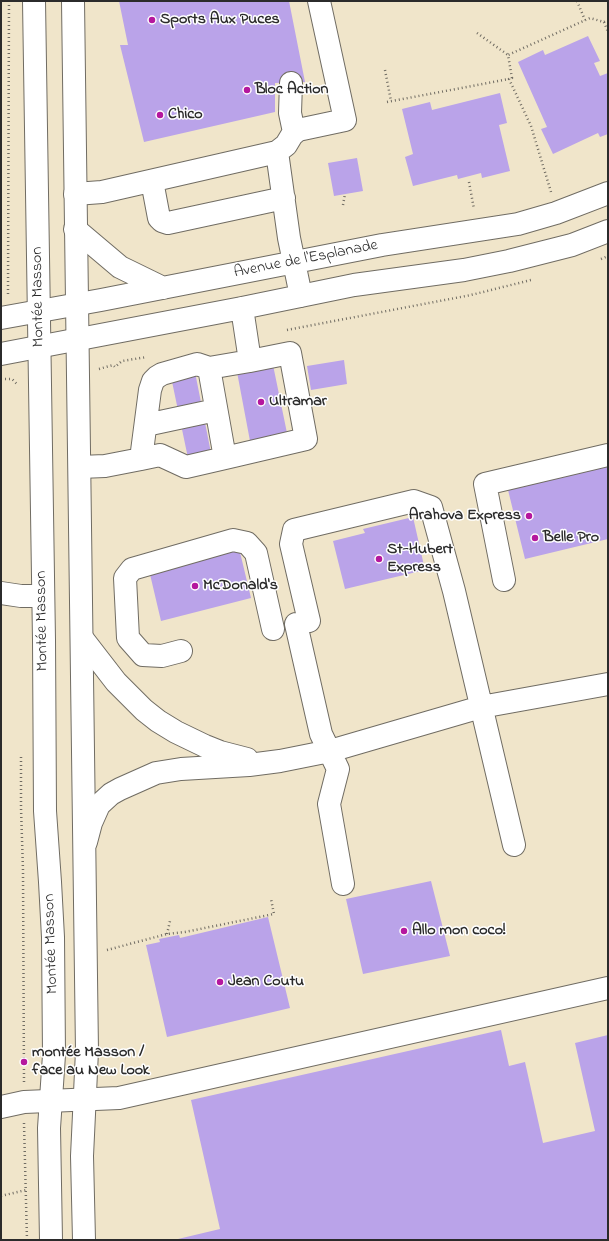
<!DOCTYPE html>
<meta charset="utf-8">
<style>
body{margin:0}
#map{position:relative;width:609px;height:1241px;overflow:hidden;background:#f0e5ca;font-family:"Indie Flower",sans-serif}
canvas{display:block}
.frame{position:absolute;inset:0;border:2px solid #2b2b2b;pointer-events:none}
</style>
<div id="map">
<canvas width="609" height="1241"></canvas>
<div class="frame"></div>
</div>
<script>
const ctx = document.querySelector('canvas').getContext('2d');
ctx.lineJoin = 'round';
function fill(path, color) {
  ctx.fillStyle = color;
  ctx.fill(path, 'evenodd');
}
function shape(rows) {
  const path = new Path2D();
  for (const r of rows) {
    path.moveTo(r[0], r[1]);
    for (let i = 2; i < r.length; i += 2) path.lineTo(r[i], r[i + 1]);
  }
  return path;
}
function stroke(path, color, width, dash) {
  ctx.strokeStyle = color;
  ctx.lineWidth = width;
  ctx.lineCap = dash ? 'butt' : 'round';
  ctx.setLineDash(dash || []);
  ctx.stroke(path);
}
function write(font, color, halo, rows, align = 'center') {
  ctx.font = font + ' "Indie Flower",sans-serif';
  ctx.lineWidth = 3;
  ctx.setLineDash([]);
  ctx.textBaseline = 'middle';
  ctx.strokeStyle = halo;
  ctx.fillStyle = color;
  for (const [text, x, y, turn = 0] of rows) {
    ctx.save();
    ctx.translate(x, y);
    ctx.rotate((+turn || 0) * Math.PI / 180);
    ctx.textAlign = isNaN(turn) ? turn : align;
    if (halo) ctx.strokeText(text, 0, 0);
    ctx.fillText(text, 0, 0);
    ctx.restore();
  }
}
fill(shape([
 [119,1,289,1,305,82,275,83,275,112,144,142,120,45,128,45],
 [588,36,600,61,594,63,600,76,608,73,608,134,600,137,598,133,553,154,541,129,547,127,518,62,543,50,545,55],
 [500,93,507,123,499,125,510,171,482,178,481,173,458,179,457,175,413,186,405,157,413,154,402,109,430,102,432,110],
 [357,158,363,191,334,196,328,163],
 [344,360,347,384,311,390,307,366],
 [273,365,287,433,250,441,237,372],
 [194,367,211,453,188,458,170,372],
 [608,465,608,539,525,559,508,490],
 [413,517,425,570,345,589,333,541,365,533,363,529],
 [239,548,251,598,161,621,149,570],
 [431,881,450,956,363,974,346,899],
 [268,917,290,1008,167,1037,146,945,160,942,159,939,179,935,180,938],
 [501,1030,509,1066,525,1062,543,1143,595,1131,575,1043,608,1035,608,1240,178,1240,178,1239,220,1229,191,1100]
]), '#baa3e9');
const minor = shape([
 [291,83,290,113,294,132],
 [277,152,286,145,292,135,298,130,345,120,319,1],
 [152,181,159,218,162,221,168,223,284,198],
 [75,194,102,192,277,152,289,238,301,296],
 [75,229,120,267,163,288],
 [1,318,101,300,382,245,518,224,556,213,608,193],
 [1,354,242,308,354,285,464,270,509,261,572,245,608,231],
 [146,425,216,410],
 [225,458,306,439,290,353,250,361],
 [141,459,160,455,186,467,225,458,209,368],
 [80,467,105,466,141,459,150,390,153,381,157,377,162,374,197,364,209,368,250,361,242,308],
 [504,580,485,484,608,455],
 [1,593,21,596,43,596],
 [309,621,291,544,294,530,414,501,431,507,454,591,514,845],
 [296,624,321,734,338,769,329,804,343,884],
 [82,638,116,682,144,710,158,721,176,732,205,746,220,752,247,759],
 [181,651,162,656,143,655,128,638,125,578,132,569,233,540,247,543,256,553,273,629],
 [86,842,91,823,99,805,111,794,120,789,156,773,181,769,249,765,280,761,330,751,481,707,608,684],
 [1,1107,24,1102,119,1098,608,988]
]);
const major = shape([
 [34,1,44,640,45,811,50,882,53,937,54,1055,49,1128,51,1240],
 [73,1,87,1051,82,1156,84,1240]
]);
stroke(minor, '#706c63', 24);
stroke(major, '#706c63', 24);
stroke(shape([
 [577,1,585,20],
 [604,22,608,32],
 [477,33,508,55],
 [385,70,391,101],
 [387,102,509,79],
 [469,182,474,209],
 [551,192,531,126,509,79,512,78,508,55,590,18,604,22,608,20],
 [343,205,345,194],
 [601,259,608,256],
 [8,294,9,1],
 [287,330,471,295,531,280],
 [99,369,113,365,115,367,122,361,147,357],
 [1,379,12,379,18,385],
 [21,757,21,808,23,870,24,1082],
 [167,934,170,921],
 [107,950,167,934,185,932,274,914,271,899],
 [24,1123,27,1240],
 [1,1196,26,1190]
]), '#706c63', 2.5, [1, 3]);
stroke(minor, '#fff', 22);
stroke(major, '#fff', 22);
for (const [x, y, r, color] of [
 [152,20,4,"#b5179e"],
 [247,90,4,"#b5179e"],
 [160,115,4,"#b5179e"],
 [261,402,4,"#b5179e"],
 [529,516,4,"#b5179e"],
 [535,538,4,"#b5179e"],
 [379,559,4,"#b5179e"],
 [195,586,4,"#b5179e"],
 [404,931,4,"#b5179e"],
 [220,982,4,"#b5179e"],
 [24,1062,4,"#b5179e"]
]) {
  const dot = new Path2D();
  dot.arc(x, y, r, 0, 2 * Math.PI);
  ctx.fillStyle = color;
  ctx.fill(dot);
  stroke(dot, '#fff', 1.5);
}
write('bold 16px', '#2b2b2b', '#fff', [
 ["Sports Aux Puces",160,20],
 ["Bloc Action",255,90],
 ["Chico",168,115],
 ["Ultramar",269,402],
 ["Arahova Express",521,516,"right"],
 ["Belle Pro",543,538],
 ["St-Hubert",387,550],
 ["Express",387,568],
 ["McDonald's",203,586],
 ["Allo mon coco!",412,931],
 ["Jean Coutu",228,982],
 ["montée Masson /",32,1053],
 ["face au New Look",32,1071]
], 'left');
write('16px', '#2b2b2b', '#fff', [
 ["Avenue de l'Esplanade",306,260,-11],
 ["Montée Masson",39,297,-91],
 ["Montée Masson",43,621,-91],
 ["Montée Masson",52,944,-92]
]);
</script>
